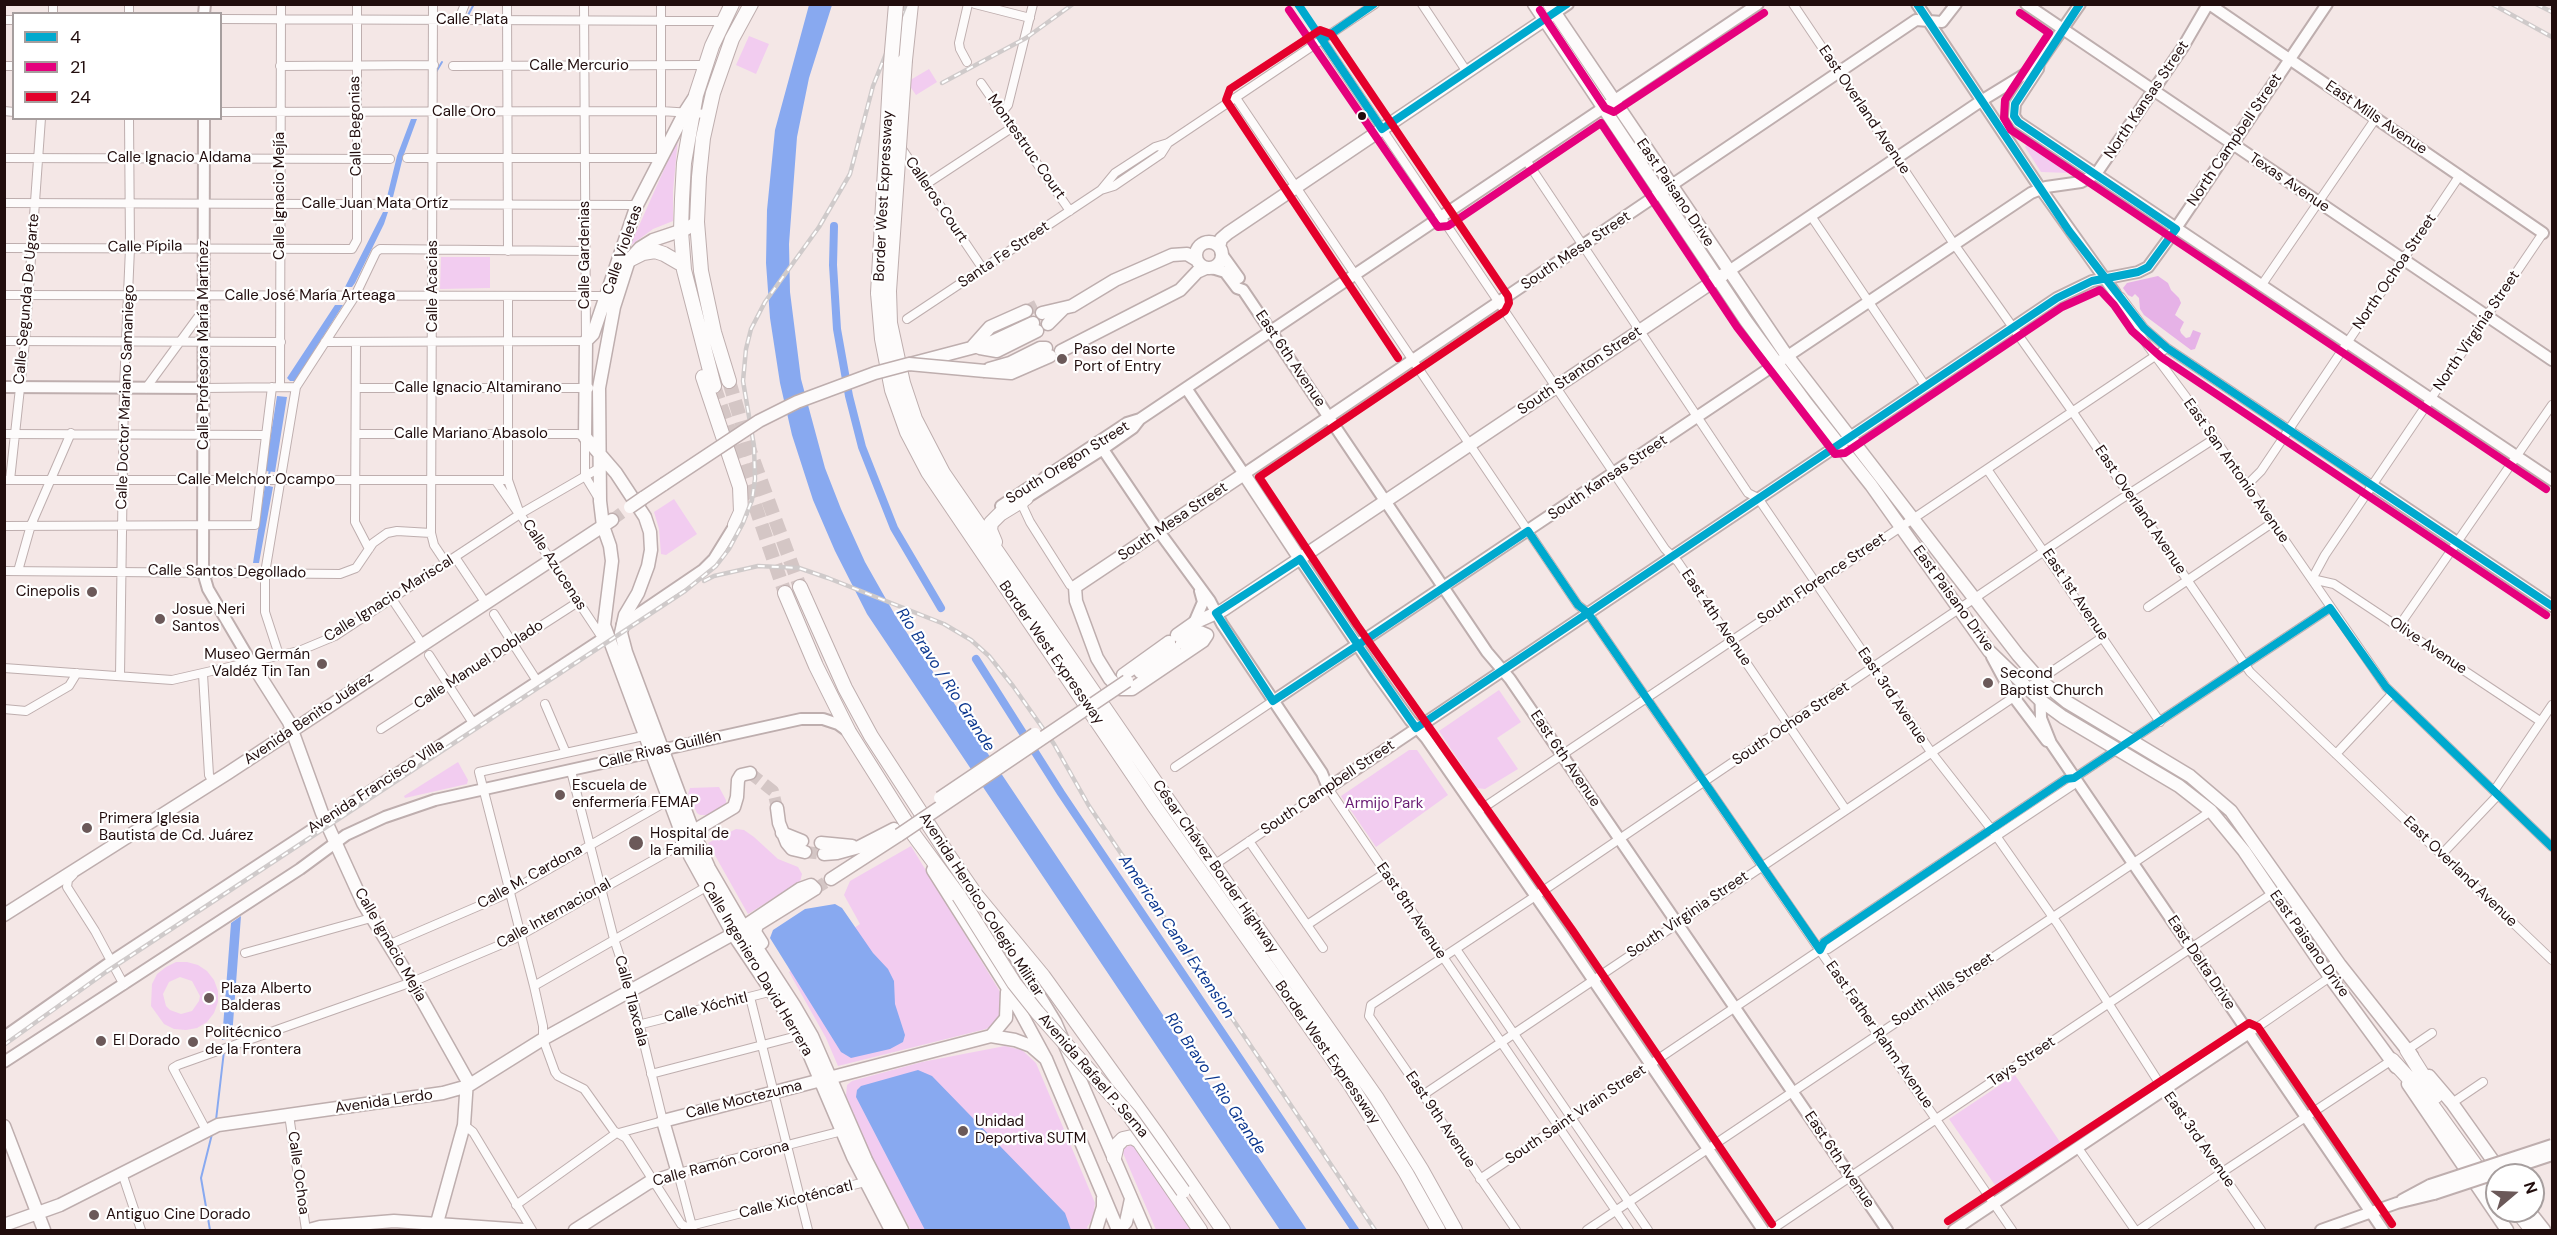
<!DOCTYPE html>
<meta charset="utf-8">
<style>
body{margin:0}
#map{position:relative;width:2557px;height:1235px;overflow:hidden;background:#f4e7e6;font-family:"DM Sans",sans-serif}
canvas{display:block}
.frame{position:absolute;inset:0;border:6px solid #210d0d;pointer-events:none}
.legend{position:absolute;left:12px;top:12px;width:210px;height:108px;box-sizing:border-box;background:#fff;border:2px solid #a69e9e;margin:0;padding:8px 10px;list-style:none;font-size:18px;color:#210d0d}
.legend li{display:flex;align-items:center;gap:12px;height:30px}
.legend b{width:30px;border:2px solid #a69e9e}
.north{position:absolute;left:2485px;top:1163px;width:60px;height:60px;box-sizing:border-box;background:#fff;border:2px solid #a69e9e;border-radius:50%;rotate:71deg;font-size:16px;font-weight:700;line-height:24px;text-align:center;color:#210d0d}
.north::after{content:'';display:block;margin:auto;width:21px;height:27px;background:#6b5959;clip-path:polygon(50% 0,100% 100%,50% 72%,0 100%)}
</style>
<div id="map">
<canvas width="2557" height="1235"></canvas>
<div class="frame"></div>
<ul class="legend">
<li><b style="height:8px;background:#00a9ce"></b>4</li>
<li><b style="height:8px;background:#e5007d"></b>21</li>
<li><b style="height:8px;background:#e4002b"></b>24</li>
</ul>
<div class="north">N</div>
</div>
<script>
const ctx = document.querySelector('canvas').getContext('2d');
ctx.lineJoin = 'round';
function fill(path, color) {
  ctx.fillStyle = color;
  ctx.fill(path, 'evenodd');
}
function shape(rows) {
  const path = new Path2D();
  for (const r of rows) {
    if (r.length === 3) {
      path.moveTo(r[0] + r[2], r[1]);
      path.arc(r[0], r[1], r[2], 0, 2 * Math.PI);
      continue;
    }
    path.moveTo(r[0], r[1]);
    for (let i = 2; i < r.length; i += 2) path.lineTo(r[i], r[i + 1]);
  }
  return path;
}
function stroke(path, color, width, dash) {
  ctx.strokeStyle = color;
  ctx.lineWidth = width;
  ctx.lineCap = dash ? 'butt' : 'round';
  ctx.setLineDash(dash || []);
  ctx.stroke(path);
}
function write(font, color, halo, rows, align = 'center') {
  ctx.font = font + ' "DM Sans",sans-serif';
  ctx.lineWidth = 4.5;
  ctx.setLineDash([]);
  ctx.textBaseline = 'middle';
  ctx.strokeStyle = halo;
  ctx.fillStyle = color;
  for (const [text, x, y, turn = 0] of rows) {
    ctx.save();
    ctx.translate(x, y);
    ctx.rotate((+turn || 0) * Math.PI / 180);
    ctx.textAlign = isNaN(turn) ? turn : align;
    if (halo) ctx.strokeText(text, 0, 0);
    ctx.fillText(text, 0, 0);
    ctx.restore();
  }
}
fill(shape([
 [749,36,769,44,756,74,736,65],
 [929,69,937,82,916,95,907,82],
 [678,138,673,191,673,221,653,229,630,246],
 [2028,143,2029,143,2070,173,2041,172,2025,147],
 [441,257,490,257,490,288,440,289],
 [674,499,697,534,666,555,661,554,659,529,654,512],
 [1499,690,1521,722,1497,738,1518,769,1485,789,1477,788,1439,731],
 [1409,750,1417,750,1448,795,1376,847,1341,796],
 [458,762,468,780,467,784,405,798,404,796],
 [719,787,726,800,726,805,710,815,700,815,697,813,688,794,690,788],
 [736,829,744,830,754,837,778,859,798,867,802,874,800,882,748,914,708,843],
 [911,846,999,990,1003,998,1002,1013,993,1025,986,1029,838,1066,826,1038,789,972,860,924,844,895,850,881],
 [176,962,187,962,198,965,207,971,214,980,218,991,218,1002,214,1013,207,1022,197,1028,186,1030,174,1029,164,1024,151,1006,152,984,157,974,166,967],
 [180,977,192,981,200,996,199,1001,192,1011,181,1014,170,1010,166,1006,163,994,169,982],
 [1005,1046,1022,1050,1036,1063,1095,1203,1093,1219,1087,1227,1089,1230,911,1230,876,1167,846,1096,847,1085,852,1081,922,1062],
 [2015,1075,2062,1145,1997,1188,1949,1119],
 [1133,1144,1138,1147,1194,1230,1156,1230,1123,1153,1124,1148]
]), '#f2ccf0');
fill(shape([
 [2158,276,2168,283,2171,290,2179,298,2181,303,2175,315,2184,322,2180,330,2181,333,2186,338,2190,337,2193,330,2201,333,2195,349,2191,350,2144,315,2140,309,2139,298,2135,294,2132,297,2128,295,2123,288,2127,283]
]), '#e6b2e7');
fill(shape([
 [809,5,832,5,809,78,797,137,789,244,790,292,801,379,825,468,841,509,865,562,895,615,1307,1230,1280,1230,867,614,835,551,813,500,792,435,780,383,770,318,766,263,767,210,775,130],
 [411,119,417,119,403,157,393,197,387,197,397,156],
 [383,212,388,212,384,224,355,283,352,287,345,287],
 [335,305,343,305,295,381,290,381,287,378],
 [277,396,287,397,275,472,265,471],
 [265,485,273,487,259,563,253,563],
 [835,904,842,908,873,953,888,969,894,981,895,1004,905,1035,903,1042,890,1049,851,1058,841,1052,770,938,773,930,805,909],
 [241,916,232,1037,222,1040,231,923],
 [918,1070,932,1076,1065,1213,1071,1230,925,1230,856,1097,857,1090,861,1086]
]), '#88a9f0');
stroke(shape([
 [467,17,474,4],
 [436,72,442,62],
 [267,487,270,469],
 [216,1120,224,1051],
 [210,1230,201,1178,212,1134]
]), '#88a9f0', 2);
stroke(shape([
 [834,226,833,265,837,329,849,396,862,447,894,528,941,608],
 [976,659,1061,793,1355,1230]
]), '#88a9f0', 8);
stroke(shape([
 [1026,311,1038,305],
 [612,520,623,512],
 [750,773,773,791,777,808],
 [805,852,824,854],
 [815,889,831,879]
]), '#d4c6c5', 12, [12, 6]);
stroke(shape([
 [729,381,750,451,800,587],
 [714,386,785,593]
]), '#d4c6c5', 14, [14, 7]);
const street = shape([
 [433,4,431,533,434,545,446,563],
 [507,4,508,251],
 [975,4,1030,18],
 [1422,4,1467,72],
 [1793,4,1954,244,2072,411,2250,672,2552,960],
 [53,14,53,4],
 [129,14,129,4],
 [220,19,723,21],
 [459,19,465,4],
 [4,20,14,20],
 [1322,40,1665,549,1678,562,1846,810],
 [967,62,960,49,959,43,968,4],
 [4,66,14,66],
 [280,66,434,65],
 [453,66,705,65],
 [981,83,1070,211],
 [1236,98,1578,605,1588,613,2012,1230],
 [4,111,14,112],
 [1003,111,1008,105,1033,4],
 [220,112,661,111,707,114],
 [900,146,983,269],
 [4,158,390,159],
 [407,158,661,158,661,4],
 [1526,160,1748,493,1758,498,1931,752,1992,830,2059,926,2156,1078,2261,1230],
 [925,185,1013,127],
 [1101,190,1115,173,1155,147,1168,143,1375,4],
 [4,203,637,205],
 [1811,216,1926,387],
 [4,248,352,249,357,240,357,4],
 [2261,286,2376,118],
 [2115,293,2117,301,2148,346,2186,397,2386,687,2552,847],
 [2115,293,2121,297,2144,328,2167,348,2372,485],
 [4,295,609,296],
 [508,297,508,480,520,514,605,642],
 [907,319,1101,190,1114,186,1161,154,1168,143],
 [4,341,281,342],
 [325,342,586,341,584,4],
 [356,342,355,522,369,549],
 [280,387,281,4],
 [146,388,204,309],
 [204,388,296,387],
 [357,388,589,388],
 [4,434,266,435],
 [357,434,578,434,585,437,585,476,599,499],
 [1987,469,2160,722],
 [4,480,508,480],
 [10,480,25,342,41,118],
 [496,481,519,514],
 [2246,486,2261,471,2460,175],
 [1025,500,1023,507,1030,522,1070,585,1075,587],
 [4,526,255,525,272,387],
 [455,557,485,602],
 [4,571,340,574,356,568,373,543,387,533,397,531,431,533],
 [18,571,31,525,71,433],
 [2312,579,2325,555,2543,233],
 [2312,579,2334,584,2540,721],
 [392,599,422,644],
 [2148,607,2272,523],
 [494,614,537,681],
 [2399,626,2552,405],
 [279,655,265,612,265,573,296,387,355,296,376,252,380,249,586,251],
 [429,655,473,723],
 [4,668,172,680,299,651,335,636,520,514,601,467],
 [203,674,209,775,213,782],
 [120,676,124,388,130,248,129,118],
 [545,704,566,753],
 [4,709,26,711,69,686,77,673],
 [381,729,578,602],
 [648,735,479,772,534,986,543,1026,543,1039,555,1072,558,1076,584,1089,614,1131,626,1138,681,1224,686,1227,865,1182],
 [2336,754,2392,694],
 [1175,767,1273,701],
 [2494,791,2552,705],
 [1477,812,2167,348],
 [1249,841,1323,948],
 [2442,854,2498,795],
 [1214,865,1328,788,1629,1230],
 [73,875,68,880,67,887,95,931,124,985],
 [1307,925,1385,873],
 [388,945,502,896,669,800],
 [1456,949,1648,1230],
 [1820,950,1828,949,2001,833,2073,785,2074,778],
 [245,953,371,918],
 [534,986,706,887],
 [750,997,808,1230],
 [638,1025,773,991],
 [2249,1033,2330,977],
 [2407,1050,2432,1033],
 [651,1074,801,1035],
 [1423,1095,2103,637],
 [2452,1103,2483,1082],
 [289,1115,306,1230],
 [464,1125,473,1132,532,1230],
 [206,1130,173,1068,178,1065,412,982,514,939,687,841],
 [2078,1148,2135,1230],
 [122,1173,141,1230],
 [1480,1179,1820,950,1824,942,2066,779,2074,778,2330,608],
 [516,1205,615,1134,663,1121,631,990,614,939,571,771],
 [693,1230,678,1173,842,1131],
 [1516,1230,1369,1016,1371,1005,1528,901,2118,501,2214,439],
 [1587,1230,2211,811],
 [1771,1230,2273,893],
 [2139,1230,2221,1173,2392,1060]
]);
const secondary = shape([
 [1917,4,2038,185,2115,293],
 [2026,4,2552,360],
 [2209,4,2543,233],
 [1555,13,1568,4],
 [204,14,205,4],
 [2039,63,2038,69,2015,104,2014,116,2018,122,2552,480],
 [204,118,203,572,208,589,251,662],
 [1221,253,1239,278],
 [1212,268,1225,272,1237,288,1243,290,1487,652,1510,679,1887,1230],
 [1729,271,1981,101,2030,71,2039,63,2080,4],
 [4,387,204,388],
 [1186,388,1244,474,1916,20,1942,22,1956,4],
 [1098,442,1152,522,1210,601,1222,624,1322,773,1328,788,2057,298,2092,281,2138,272,2148,267,2170,237,2327,4],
 [1044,478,1127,423,1140,419],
 [2372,485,2552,606],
 [1026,498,1103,449,1133,428,1140,419,1186,388,1758,4],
 [1001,506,1031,486],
 [1300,559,1377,674,1410,720,1426,738,1564,937,1763,1230],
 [1194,623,1203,602,1200,591],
 [622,625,703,570,714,559,735,525],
 [1992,657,2013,696,2047,741],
 [2040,680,2041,718,2051,743,2383,1230],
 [1273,701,2031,193,2046,187,2081,182,2096,174,2183,47,2208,4],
 [4,1037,112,961,607,636],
 [4,1062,300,869,346,835,385,817,435,800,801,719,823,719,838,724,849,732],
 [2402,1200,2430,1185],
 [1954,1230,2249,1033],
 [2321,1230,2397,1203,2434,1194]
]);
const primary = shape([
 [1534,4,1746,321,1807,404,1871,485,1989,651,2040,700,2063,717,2179,786,2211,811,2244,851,2330,977,2396,1067],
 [1549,4,1785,353,2018,655,2040,680,2067,702,2190,776,2231,811,2340,965,2412,1056],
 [696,95,685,112,637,205,593,334,586,341,585,437,616,473,645,517,650,532,651,550,648,566,638,593,625,615,621,633,626,652,693,831,709,868,744,928,794,1005,812,1036,866,1160,902,1230],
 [697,222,686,229,653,240,640,248,629,260,614,307,599,388,600,501,603,526,610,546,612,561,604,625,690,856,733,934,801,1035,853,1157,891,1230],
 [1209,255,13],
 [1219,247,1221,239,1228,233,1550,16],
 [1042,313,1072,306,1115,280,1172,255,1187,254,1197,260],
 [1048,324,1063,309],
 [973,346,990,327,1026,311],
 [980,348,997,351,1037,331],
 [1061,351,1180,290,1197,272,1206,268],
 [910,364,990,343,1033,323],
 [989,369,1010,363,1040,348,1046,348],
 [985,371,1011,373,1050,356],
 [643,498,664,484],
 [1177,635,1194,623,1223,610,1723,275],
 [1182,643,1200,632,1207,635,1203,641,1132,689,1120,689,1110,679,1097,658,1076,601,1075,587,1244,474,1300,559],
 [251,662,289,722,322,813,363,903,412,982,467,1080,464,1125,435,1230],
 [1140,672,1174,649],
 [1123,675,1169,642],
 [777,808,779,823,787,843,792,849,805,852],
 [782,833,802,841],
 [687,835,734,807,737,797,738,780,741,775,750,773],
 [821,843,852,846],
 [824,854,837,853,859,847,894,829],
 [933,870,1007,987,1046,1059,1118,1230],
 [831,879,899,835],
 [4,915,228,773,612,520],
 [1001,933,1055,1022,1145,1230],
 [991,1036,1006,1018,1007,992],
 [2429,1076,2452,1103,2501,1172],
 [2408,1084,2507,1230],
 [4,1126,44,1230],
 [2529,1211,2544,1230],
 [4,1225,60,1205,218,1125,443,1093,468,1086,543,1039,733,934,800,889,811,885,815,889,757,925,755,932,762,943],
 [309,1230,320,1227,394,1221,524,1230],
 [575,1230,648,1183,678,1173,663,1121,991,1036,1015,1040,1031,1046,1046,1059],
 [1096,1230,1103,1207,1103,1198],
 [1119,1230,1126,1222,1131,1199]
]);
const highway = shape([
 [905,60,911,4],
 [629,260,643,253,655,251,664,254,683,265],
 [889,291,890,323,903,383,915,419,943,473,1156,783,1376,1097,1421,1169,1455,1230],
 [878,293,882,339,892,390,907,432,928,472,1155,807,1350,1084,1406,1173,1438,1230],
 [703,377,740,487,741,512,735,525],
 [729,381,714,332,701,271,697,222,699,177,703,138,713,93,732,39,751,4],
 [714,386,684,270,681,231,682,199,684,163,696,95,712,46,732,4],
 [995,542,990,530,991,523,1000,514,1026,498],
 [800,587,845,688,871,736,949,856,976,895,1043,976,1159,1137,1223,1230],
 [785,593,816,666,849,732,914,835,959,896],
 [2407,1050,2436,1096],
 [2392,1060,2426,1097,2497,1195],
 [1114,1158,1117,1145,1123,1139,1132,1137,1139,1141,1200,1230],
 [2517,1211,2532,1230]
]);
stroke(street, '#beaeae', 10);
stroke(secondary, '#beaeae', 14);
stroke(primary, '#beaeae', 15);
stroke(highway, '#beaeae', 16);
stroke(street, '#fdfbfb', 8);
stroke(secondary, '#fdfbfb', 10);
stroke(primary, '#fdfbfb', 12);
stroke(highway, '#fdfbfb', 14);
const rail = shape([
 [2492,4,2552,37],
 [2536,4,2552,12],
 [942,83,1026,38,1073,4],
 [704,581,714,576,758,566,799,568,828,578,944,624,971,640,989,656,1013,686,1054,744,1089,806,1375,1230],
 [4,1045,106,972,685,591,716,566,729,549,743,523,752,500,755,479,754,446,743,381,746,349,751,329,765,302,819,227,850,174,873,86,906,4]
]);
stroke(rail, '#cfcaca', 4.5);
stroke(rail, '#fff', 2, [7]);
const secondaryBridge = shape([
 [2430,1185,2552,1145],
 [2434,1194,2552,1155]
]);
const primaryBridge = shape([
 [664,484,759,421,797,402,875,373,909,364,985,371],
 [630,507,643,498],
 [940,798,1035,734],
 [899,835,1127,681]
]);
const highwayBridge = shape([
 [889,291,905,60],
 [878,293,891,63,896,4],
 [959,896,1014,983,1037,1012,1129,1115,1183,1191]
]);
stroke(secondaryBridge, '#beaeae', 14, []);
stroke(primaryBridge, '#beaeae', 15, []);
stroke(highwayBridge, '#beaeae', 16, []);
stroke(secondaryBridge, '#fdfbfb', 10);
stroke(primaryBridge, '#fdfbfb', 12);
stroke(highwayBridge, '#fdfbfb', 14);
stroke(shape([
 [1298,4,1382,129,1567,4],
 [1917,4,2069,231,2144,328,2167,348,2552,606],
 [1322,40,1374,4],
 [1300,559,1358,645,1273,701,1216,613,1300,559],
 [1588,613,1820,950,1824,942,2066,779,2074,778,2330,608,2386,687,2552,847],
 [1588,613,2057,298,2092,281,2138,272,2148,267,2176,229,2018,122,2014,116,2015,104,2080,4],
 [1358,645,1416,728,1588,613],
 [1358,645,1528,531,1578,605,1588,613]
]), '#00a9ce', 8);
stroke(shape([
 [1289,10,1438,227,1448,226,1601,123,1737,327,1835,454,1845,453,2062,307,2100,290,2114,305,2132,331,2161,357,2546,615],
 [1540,10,1605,108,1614,112,1764,13],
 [2020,13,2049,33,2005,100,2004,118,2011,130,2546,489]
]), '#e5007d', 8);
stroke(shape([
 [1398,358,1226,100,1230,89,1320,30,1331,34,1508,296,1509,303,1505,311,1259,477,1357,625,1573,931,1772,1224],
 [1948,1221,2249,1023,2258,1027,2392,1224]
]), '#e4002b', 8);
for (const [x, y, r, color] of [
 [1362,116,5,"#210d0d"],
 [1062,359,6,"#6b5959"],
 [92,592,6,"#6b5959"],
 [160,619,6,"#6b5959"],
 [322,664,6,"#6b5959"],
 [1988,683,6,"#6b5959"],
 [560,795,6,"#6b5959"],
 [87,828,6,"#6b5959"],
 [636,843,8,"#6b5959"],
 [209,998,6,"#6b5959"],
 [101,1041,6,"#6b5959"],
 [193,1042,6,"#6b5959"],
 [963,1131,6,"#6b5959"],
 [94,1215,6,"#6b5959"]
]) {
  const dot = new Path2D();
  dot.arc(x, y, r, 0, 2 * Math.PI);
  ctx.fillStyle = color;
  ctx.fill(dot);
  stroke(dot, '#fff', 2);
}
write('15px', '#210d0d', '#fff', [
 ["Calle Plata",472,20],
 ["Calle Mercurio",579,66],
 ["North Kansas Street",2147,100,-56],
 ["East Overland Avenue",1864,110,56],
 ["Calle Oro",464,112],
 ["East Mills Avenue",2376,118,34],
 ["Calle Begonias",356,126,-91],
 ["North Campbell Street",2235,140,-56],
 ["Montestruc Court",1026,147,55],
 ["Calle Ignacio Aldama",179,158],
 ["Texas Avenue",2289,183,34],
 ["East Paisano Drive",1675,193,56],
 ["Calle Ignacio Mejía",280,196,-90],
 ["Border West Expressway",884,196,-87],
 ["Calleros Court",936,200,56],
 ["Calle Juan Mata Ortíz",375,204],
 ["Calle Pípila",145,247,-1],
 ["Calle Violetas",623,250,-71],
 ["South Mesa Street",1576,251,-34],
 ["Calle Gardenias",585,255,-90],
 ["Santa Fe Street",1004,255,-34],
 ["North Ochoa Street",2395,272,-56],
 ["Calle Acacias",433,286,-90],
 ["Calle José María Arteaga",310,296],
 ["Calle Segunda De Ugarte",27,299,-85],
 ["North Virginia Street",2477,331,-56],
 ["Calle Profesora María Martínez",204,345,-90],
 ["East 6th Avenue",1290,359,56],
 ["South Stanton Street",1580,371,-34],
 ["Calle Ignacio Altamirano",478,388],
 ["Calle Doctor Mariano Samaniego",126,397,-88],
 ["Calle Mariano Abasolo",471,434],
 ["South Oregon Street",1068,463,-32],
 ["East San Antonio Avenue",2236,471,55],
 ["South Kansas Street",1608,478,-34],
 ["Calle Melchor Ocampo",256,480],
 ["East Overland Avenue",2140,510,56],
 ["South Mesa Street",1173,522,-34],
 ["Calle Azucenas",554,565,57],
 ["Calle Santos Degollado",227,572,1],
 ["South Florence Street",1822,579,-34],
 ["East 1st Avenue",2075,595,56],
 ["Calle Ignacio Mariscal",389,599,-32],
 ["East Paisano Drive",1953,599,54],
 ["East 4th Avenue",1716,618,56],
 ["Olive Avenue",2428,646,34],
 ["Border West Expressway",1051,653,55],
 ["Calle Manuel Doblado",479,665,-33],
 ["East 3rd Avenue",1892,696,56],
 ["Avenida Benito Juárez",309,719,-34],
 ["South Ochoa Street",1791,724,-34],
 ["Calle Rivas Guillén",660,750,-13],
 ["East 6th Avenue",1565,759,56],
 ["Avenida Francisco Villa",376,787,-33],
 ["South Campbell Street",1328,788,-34],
 ["César Chávez Border Highway",1215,867,55],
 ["East Overland Avenue",2460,872,44],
 ["Calle M. Cardona",530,877,-29],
 ["Avenida Heroico Colegio Militar",981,905,57],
 ["East 8th Avenue",1411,911,56],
 ["Calle Internacional",554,914,-29],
 ["South Virginia Street",1688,915,-34],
 ["East Paisano Drive",2309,944,55],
 ["Calle Ignacio Mejía",390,945,60],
 ["East Delta Drive",2201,963,56],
 ["Calle Ingeniero David Herrera",757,969,59],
 ["South Hills Street",1943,990,-34],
 ["Calle Tlaxcala",631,1001,75],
 ["Calle Xóchitl",706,1008,-14],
 ["East Father Rahm Avenue",1879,1035,55],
 ["Border West Expressway",1327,1053,55],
 ["Tays Street",2022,1062,-34],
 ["Avenida Rafael P. Serna",1093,1076,49],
 ["Calle Moctezuma",744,1100,-14],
 ["Avenida Lerdo",384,1102,-8],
 ["South Saint Vrain Street",1576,1115,-34],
 ["East 9th Avenue",1440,1120,56],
 ["East 3rd Avenue",2199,1140,55],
 ["East 6th Avenue",1839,1160,56],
 ["Calle Ramón Corona",721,1164,-15],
 ["Calle Ochoa",298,1173,82],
 ["Calle Xicoténcatl",796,1200,-14]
]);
write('15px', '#210d0d', '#fff', [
 ["Paso del Norte",1074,350],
 ["Port of Entry",1074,367],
 ["Cinepolis",80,592,"right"],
 ["Josue Neri",172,610],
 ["Santos",172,627],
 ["Museo Germán",310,655,"right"],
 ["Valdéz Tin Tan",310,672,"right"],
 ["Second",2000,674],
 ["Baptist Church",2000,691],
 ["Escuela de",572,786],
 ["enfermería FEMAP",572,803],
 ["Primera Iglesia",99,819],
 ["Bautista de Cd. Juárez",99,836],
 ["Hospital de",650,834],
 ["la Familia",650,851],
 ["Plaza Alberto",221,989],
 ["Balderas",221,1006],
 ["Politécnico",205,1033],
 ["de la Frontera",205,1050],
 ["El Dorado",113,1041],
 ["Unidad",975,1122],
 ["Deportiva SUTM",975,1139],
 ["Antiguo Cine Dorado",106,1215]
], 'left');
write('15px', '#691c74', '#fff', [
 ["Armijo Park",1384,804]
]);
write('italic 16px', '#0c378f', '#fff', [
 ["Río Bravo / Rio Grande",945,680,57],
 ["American Canal Extension",1176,937,56],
 ["Río Bravo / Rio Grande",1215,1084,56]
]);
</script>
